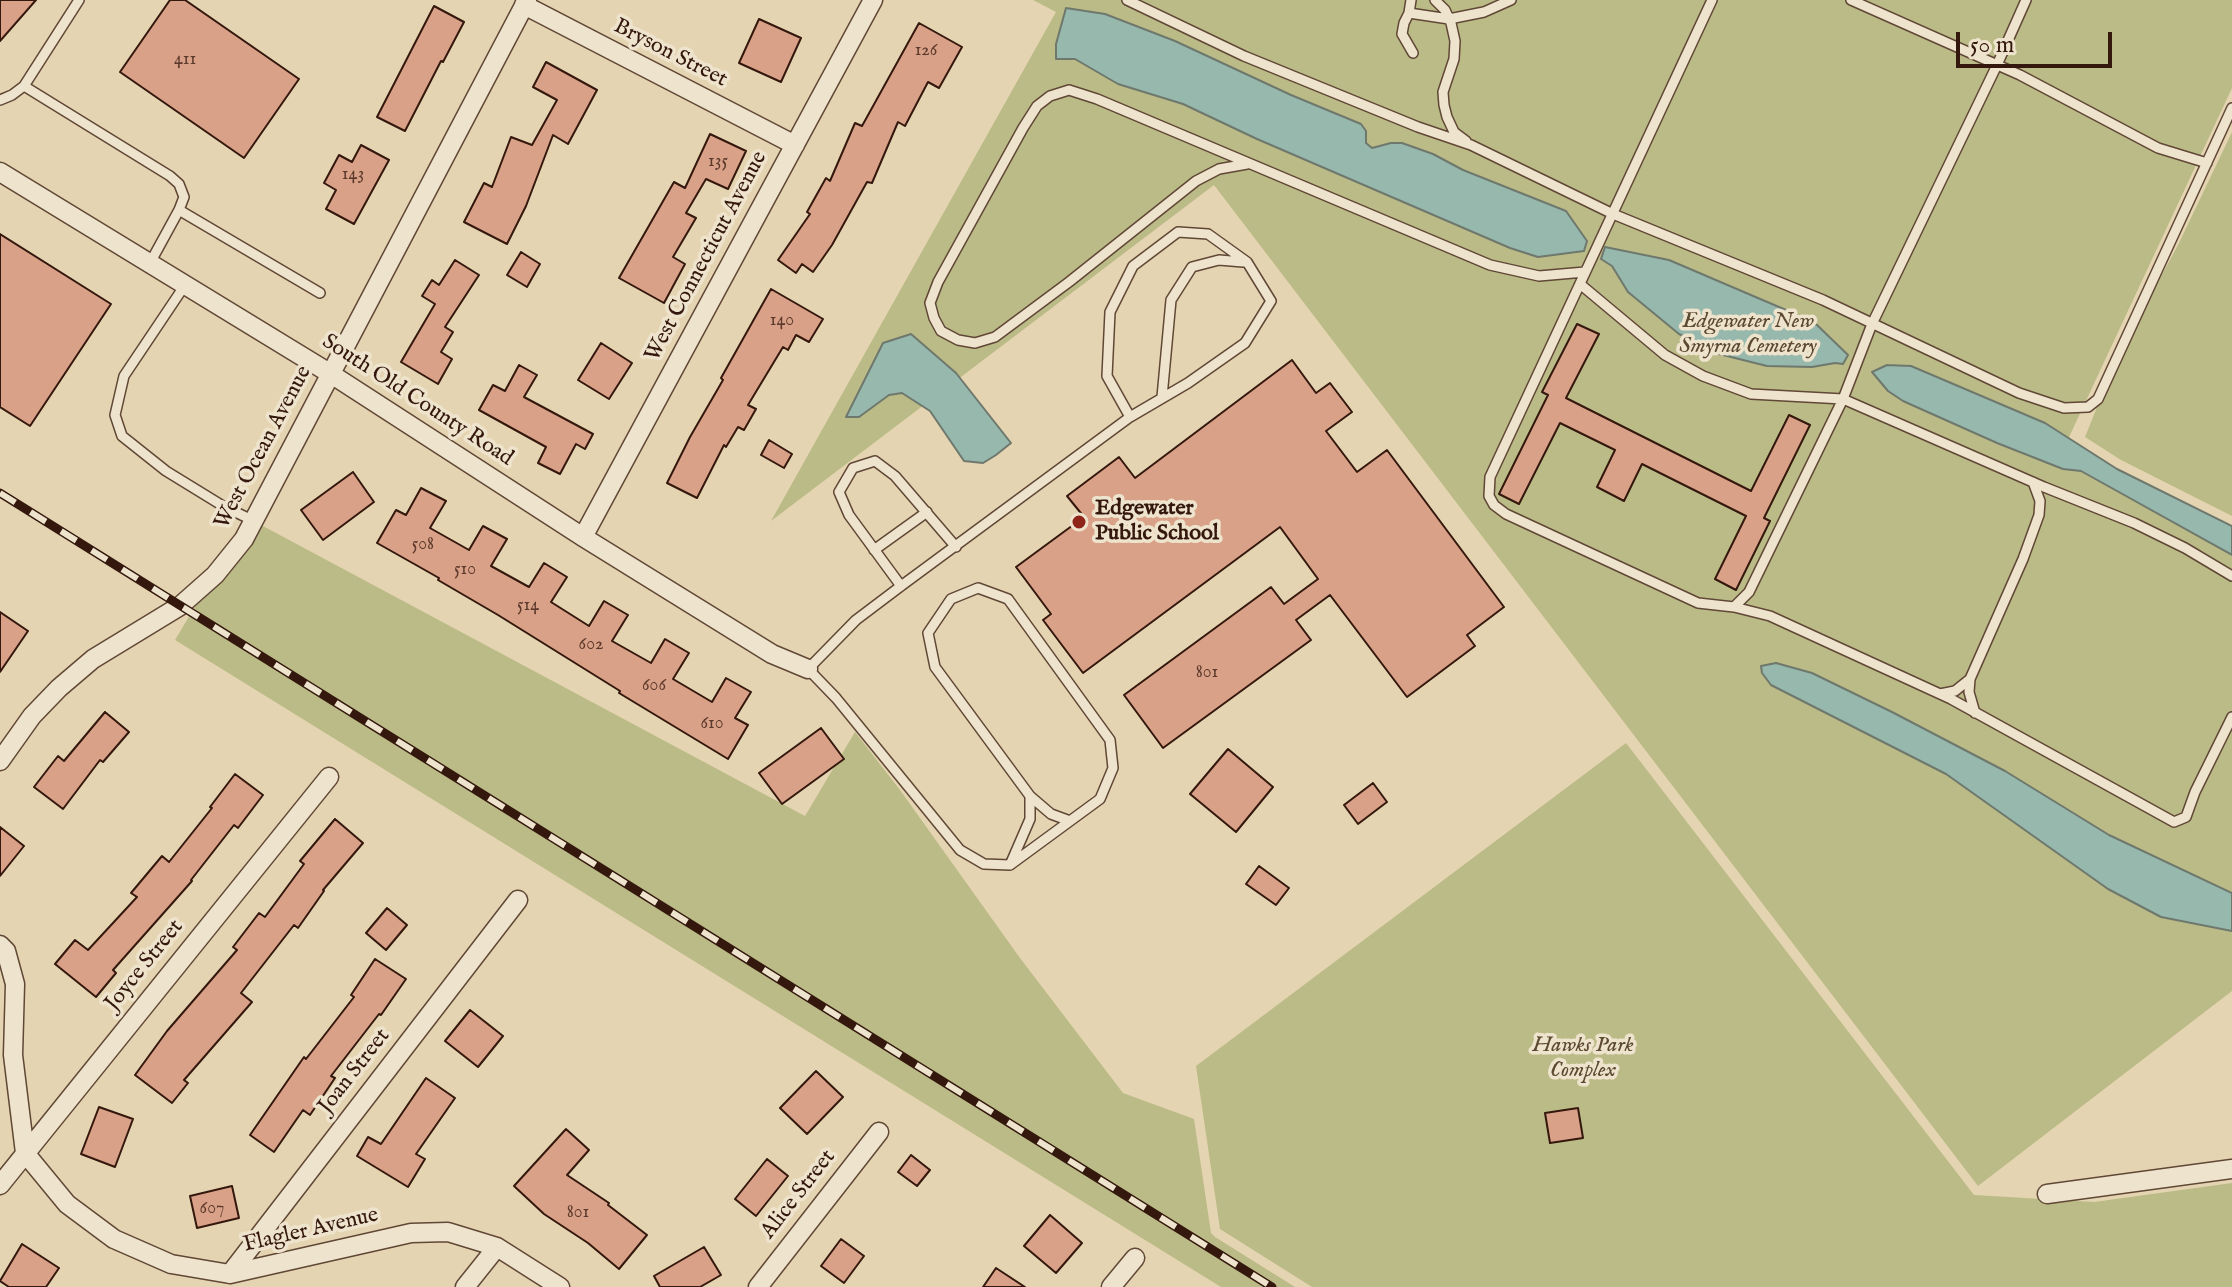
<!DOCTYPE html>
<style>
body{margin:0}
#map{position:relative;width:2232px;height:1287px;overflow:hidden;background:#e5d4b1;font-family:"IM FELL English",serif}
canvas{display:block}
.scale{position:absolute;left:1956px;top:32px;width:156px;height:36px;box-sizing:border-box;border:4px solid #34180d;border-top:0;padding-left:10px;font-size:24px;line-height:28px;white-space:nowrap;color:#34180d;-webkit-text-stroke:6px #eee3cc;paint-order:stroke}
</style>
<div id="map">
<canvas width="2232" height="1287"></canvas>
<div class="scale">50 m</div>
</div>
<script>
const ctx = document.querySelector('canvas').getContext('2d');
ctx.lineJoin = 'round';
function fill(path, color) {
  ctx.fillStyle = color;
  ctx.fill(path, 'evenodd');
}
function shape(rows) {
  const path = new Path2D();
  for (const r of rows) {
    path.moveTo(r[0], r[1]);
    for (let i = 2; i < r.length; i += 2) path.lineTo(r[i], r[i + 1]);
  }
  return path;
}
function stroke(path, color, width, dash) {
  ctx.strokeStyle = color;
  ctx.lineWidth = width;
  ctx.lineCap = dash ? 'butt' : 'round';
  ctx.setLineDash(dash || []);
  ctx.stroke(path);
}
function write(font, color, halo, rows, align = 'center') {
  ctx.font = font + ' "IM FELL English",serif';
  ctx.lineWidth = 7;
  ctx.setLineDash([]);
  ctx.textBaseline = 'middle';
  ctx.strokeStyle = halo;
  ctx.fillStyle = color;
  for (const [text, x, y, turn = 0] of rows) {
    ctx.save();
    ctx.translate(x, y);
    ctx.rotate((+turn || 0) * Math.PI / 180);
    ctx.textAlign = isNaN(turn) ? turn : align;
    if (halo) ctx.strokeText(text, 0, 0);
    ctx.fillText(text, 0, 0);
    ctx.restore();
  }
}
fill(shape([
 [1033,0,2232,0,2232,88,2056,465,2063,469,2080,471,2232,555,2232,991,1978,1186,1214,185,771,521,1056,12],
 [2232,132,2232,516,2121,460,2085,437,2116,360,2179,243],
 [248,518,805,816,855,732,900,790,1020,958,1123,1093,1194,1119,1211,1233,1215,1237,1295,1287,1221,1287,175,640],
 [1626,743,1974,1195,2094,1202,2232,1183,2232,1287,1312,1287,1220,1229,1196,1066]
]), '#bbbb87');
const water = shape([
 [1066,8,1105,14,1175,41,1291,95,1361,124,1366,131,1366,143,1372,148,1391,143,1402,143,1433,154,1463,170,1566,211,1587,241,1584,251,1538,257,1510,248,1257,139,1183,104,1118,84,1075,59,1056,59,1056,44,1066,8],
 [1605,247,1669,260,1786,310,1817,325,1848,355,1843,364,1835,363,1812,367,1767,366,1719,354,1679,334,1628,292,1612,266,1601,259,1605,247],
 [911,334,956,373,1011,443,996,455,983,463,964,461,930,411,902,393,889,395,859,417,846,417,883,343,911,334],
 [1887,365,1911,366,2045,423,2117,469,2232,526,2232,555,2081,471,2063,469,1997,443,1903,401,1888,391,1872,372,1887,365],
 [1776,663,1812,673,1892,712,2005,771,2109,835,2232,893,2232,931,2161,917,2108,889,1946,774,1771,685,1762,673,1761,666,1776,663]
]);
fill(water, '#96b8ad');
stroke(water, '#6f786d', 2);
const building = shape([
 [0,0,36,0,0,41,0,0],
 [170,0,185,0,299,79,244,158,120,72,170,0],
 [434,6,464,22,443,62,441,61,405,131,377,117,434,6],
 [759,19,801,38,781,82,739,63,759,19],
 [919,23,962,47,939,88,928,82,905,126,898,122,872,183,867,182,832,245,813,272,802,264,796,273,778,260,810,214,807,212,826,178,830,181,855,123,862,126,919,23],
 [546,62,597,90,568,144,553,135,526,206,507,244,464,222,484,183,492,187,511,137,532,145,557,100,533,87,546,62],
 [710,134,746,151,728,189,706,179,686,213,696,218,673,257,685,264,664,303,619,278,674,182,685,188,710,134],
 [361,145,389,160,354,224,326,209,336,190,324,183,339,155,352,162,361,145],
 [0,234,111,304,30,426,0,407,0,234],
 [521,252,540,264,527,287,507,275,521,252],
 [455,260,479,275,445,327,453,332,441,352,452,359,438,384,401,362,435,304,422,296,432,280,439,285,455,260],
 [771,289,823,319,809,342,796,335,788,350,783,347,748,405,756,409,744,430,738,427,726,447,724,445,697,498,667,483,690,437,723,380,721,378,771,289],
 [1577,324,1599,334,1566,398,1751,491,1789,415,1810,425,1764,518,1770,521,1736,590,1715,579,1746,516,1642,464,1624,501,1597,487,1615,450,1560,423,1519,504,1499,494,1548,395,1542,392,1577,324],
 [601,343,632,363,609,399,578,380,601,343],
 [1292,360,1316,393,1330,383,1352,412,1326,431,1357,472,1387,450,1504,607,1467,635,1475,646,1407,697,1330,595,1296,620,1311,640,1163,748,1124,695,1271,587,1284,604,1318,579,1280,527,1083,673,1043,620,1051,614,1016,567,1084,517,1067,496,1119,457,1135,478,1292,360],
 [519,365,537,375,524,397,593,434,585,449,576,444,560,474,538,463,546,447,479,410,493,385,505,391,519,365],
 [769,440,792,454,784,468,761,455,769,440],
 [353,472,374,502,323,540,301,510,353,472],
 [421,488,446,501,430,528,469,550,483,526,507,539,491,566,529,587,544,563,567,577,551,602,589,626,604,601,628,615,612,641,651,663,665,639,689,653,673,679,712,702,726,678,751,692,735,718,748,725,728,759,619,693,620,691,498,615,438,580,439,578,377,543,396,510,406,515,421,488],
 [0,612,28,631,0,672,0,612],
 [105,712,129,732,103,762,100,760,63,809,34,787,58,756,64,761,105,712],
 [821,728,844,759,782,804,759,773,821,728],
 [1228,749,1273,787,1236,832,1190,794,1228,749],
 [235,774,263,795,238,828,234,825,191,880,192,881,113,970,116,973,96,997,55,964,75,940,88,950,137,897,131,893,162,856,169,862,212,808,210,807,235,774],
 [1373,783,1387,802,1358,824,1344,805,1373,783],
 [335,819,363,843,323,890,324,891,298,928,294,925,241,993,252,1002,184,1080,188,1083,172,1103,135,1075,167,1031,237,950,233,947,259,913,265,917,304,864,300,861,335,819],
 [0,827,24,846,0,876,0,827],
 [1259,866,1289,888,1276,905,1246,884,1259,866],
 [387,908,407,925,386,950,366,933,387,908],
 [375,959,406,979,381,1015,379,1014,331,1076,335,1078,310,1115,303,1110,274,1152,250,1135,304,1057,306,1059,354,997,351,995,375,959],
 [470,1010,503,1036,478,1067,445,1041,470,1010],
 [816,1071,843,1097,807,1134,780,1108,816,1071],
 [426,1078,455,1098,416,1154,425,1159,408,1187,357,1156,368,1137,381,1144,426,1078],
 [99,1107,133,1119,115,1167,81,1154,99,1107],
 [1578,1108,1583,1138,1550,1143,1545,1113,1578,1108],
 [566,1129,589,1150,567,1175,609,1203,608,1205,647,1235,619,1269,588,1243,544,1214,514,1186,566,1129],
 [911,1155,930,1170,917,1186,898,1172,911,1155],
 [767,1159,788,1176,756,1216,735,1199,767,1159],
 [232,1186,239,1218,197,1228,190,1196,232,1186],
 [1050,1215,1082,1243,1056,1273,1024,1246,1050,1215],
 [841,1239,864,1256,844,1283,821,1266,841,1239],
 [22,1244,59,1268,46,1287,9,1287,0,1281,22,1244],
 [704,1247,721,1275,700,1287,660,1287,654,1276,704,1247],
 [996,1268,1025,1287,983,1287,996,1268]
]);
fill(building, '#d9a187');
stroke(building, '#34180d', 2);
const lane = shape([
 [1127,0,1244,56,1418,127,1471,145,1613,214,1823,300,2019,393,2064,408,2088,407,2098,399,2232,108],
 [1411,0,1409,13,1404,23,1402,34,1413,53],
 [1435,0,1445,10,1451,23,1455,41,1454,59,1443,92,1444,105,1447,117,1454,132,1466,141],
 [1712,0,1490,477,1489,496,1494,505,1506,514,1698,603,1734,607,1770,616,1951,699,2174,822,2186,817,2195,792,2232,717],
 [1851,0,2020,75,2158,148,2207,163],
 [1409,13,1449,19,1484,12,1511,0],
 [24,86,170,176,179,184,184,197,179,210,150,263],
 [0,100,12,95,24,86,79,0],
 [1247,164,1219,169,1196,181,1069,282,995,337,975,343,958,340,941,331,934,318,930,303,938,282,1023,128,1037,106,1050,96,1069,90,1097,99,1490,265,1539,276,1585,272],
 [179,210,320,293],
 [1580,284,1665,355,1703,376,1751,394,1843,399,2044,487,2134,523,2185,548,2232,576],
 [185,285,124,376,115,415,122,436,166,471,223,506,254,521],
 [1162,397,1171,300,1192,267,1219,260,1243,262],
 [874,550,927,512],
 [901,586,849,515,839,492,853,468,875,461,895,476,956,547],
 [1734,607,1749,592,1843,399,1872,324,1997,65,2026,0],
 [1940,694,1955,691,1970,679],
 [1975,713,1969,692,1970,679,2023,559,2039,515,2040,501,2033,482],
 [1030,796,1051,814,1070,821],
 [1010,865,1030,819,1030,796,935,667,928,633,951,599,978,588,1008,599,1110,740,1113,768,1100,799,1010,865,984,864,960,850,836,698,808,669,856,620,901,586,1130,417,1188,383,1245,343,1271,301,1247,262,1208,234,1178,232,1133,266,1110,312,1107,376,1130,417]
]);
const street = shape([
 [524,5,795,145],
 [0,172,331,374,583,537,772,654,808,669],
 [583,537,873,0],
 [0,761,32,716,59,688,93,659,180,606,215,575,244,539,527,0],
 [0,945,6,951,15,984,13,1055,25,1153,67,1204,114,1239,171,1264,230,1274,411,1233,448,1232,497,1247,560,1287],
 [0,1185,329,777],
 [2047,1194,2232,1169],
 [230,1274,518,900],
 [465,1287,497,1247],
 [758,1287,879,1132],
 [1111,1287,1135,1258]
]);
stroke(lane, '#604736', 12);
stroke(street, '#604736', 21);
stroke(lane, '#eee3cc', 9);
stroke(street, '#eee3cc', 18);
const rail = shape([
 [0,493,1272,1287]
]);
stroke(rail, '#34180d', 9);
stroke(rail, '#eee3cc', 6, [18]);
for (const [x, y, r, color] of [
 [1079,522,8,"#8f2418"]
]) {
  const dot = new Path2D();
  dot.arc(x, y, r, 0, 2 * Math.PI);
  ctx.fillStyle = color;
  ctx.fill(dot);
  stroke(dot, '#eee3cc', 3);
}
write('18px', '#5d3a2c', null, [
 ["126",926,51],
 ["411",185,60],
 ["135",718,162],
 ["143",353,175],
 ["140",782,321],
 ["508",423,545],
 ["510",465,570],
 ["514",528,606],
 ["602",591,645],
 ["801",1207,673],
 ["606",654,686],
 ["610",712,724],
 ["607",212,1209],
 ["801",578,1213]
]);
write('22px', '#34180d', '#eee3cc', [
 ["Bryson Street",670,54,27],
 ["West Connecticut Avenue",707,257,-62],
 ["South Old County Road",417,401,33],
 ["West Ocean Avenue",264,448,-62],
 ["Joyce Street",145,966,-51],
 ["Joan Street",355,1072,-52],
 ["Alice Street",799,1195,-52],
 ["Flagler Avenue",311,1231,-13]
]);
write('italic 22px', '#5c4932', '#eee3cc', [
 ["Edgewater New",1748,322],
 ["Smyrna Cemetery",1748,347],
 ["Hawks Park",1583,1046],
 ["Complex",1583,1071]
]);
write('bold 22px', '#34180d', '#eee3cc', [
 ["Edgewater",1095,509],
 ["Public School",1095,534]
], 'left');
</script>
